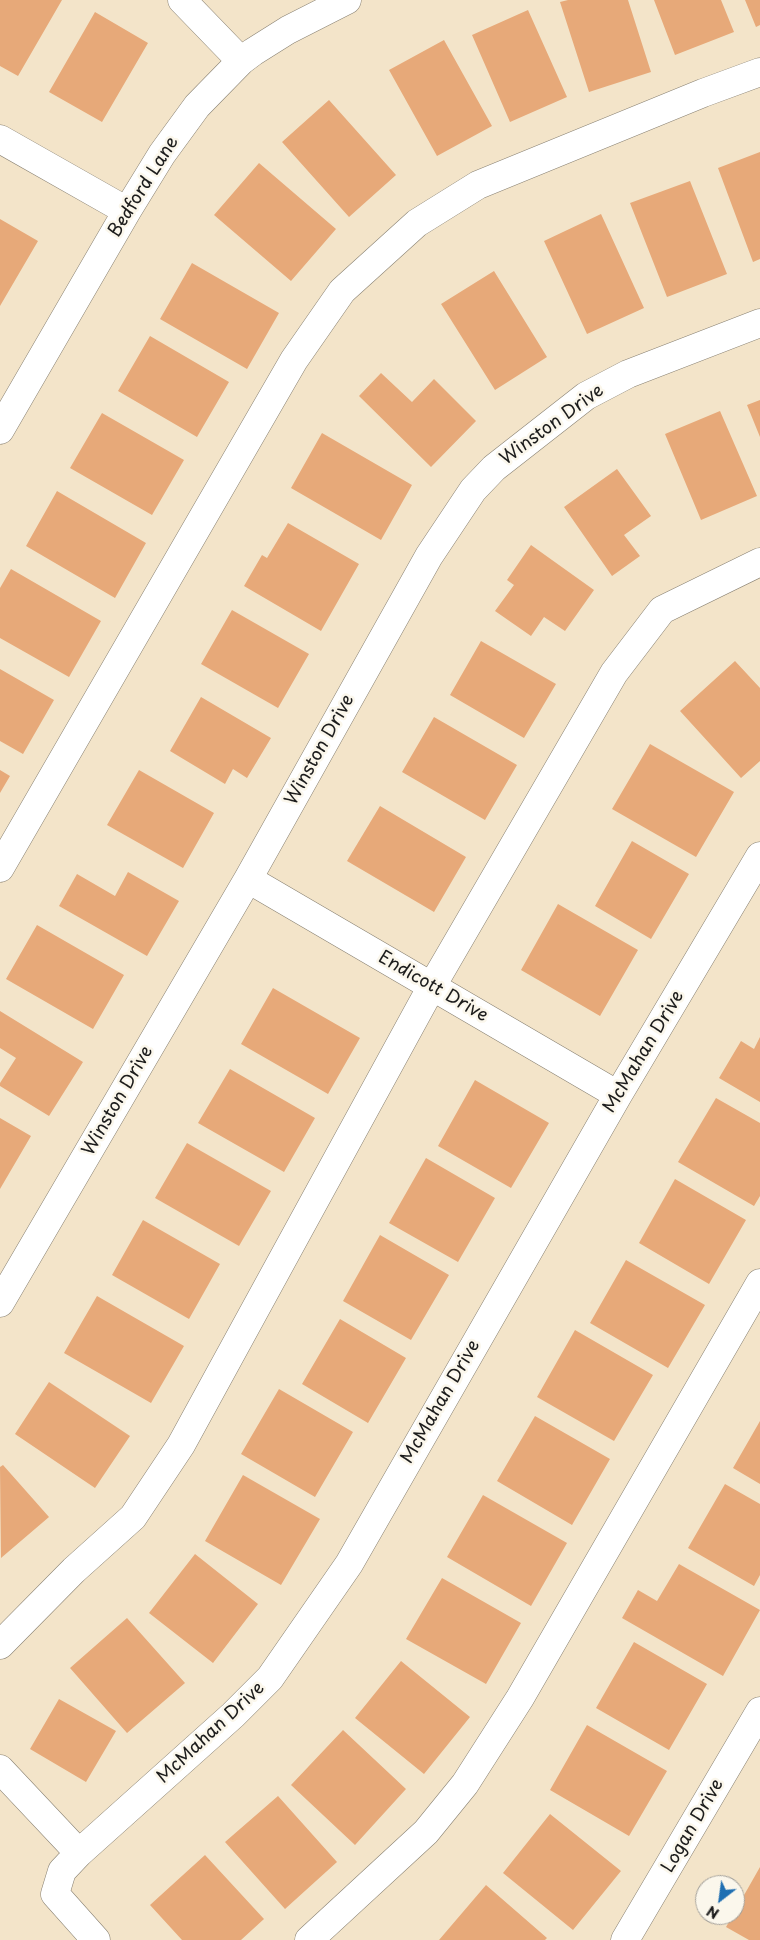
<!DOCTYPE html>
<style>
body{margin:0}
#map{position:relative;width:760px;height:1940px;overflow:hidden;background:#f3e4c9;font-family:"Playpen Sans",sans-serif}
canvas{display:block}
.north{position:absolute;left:695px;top:1875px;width:50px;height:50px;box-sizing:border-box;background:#fbf7ec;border:1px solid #a29f99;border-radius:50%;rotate:210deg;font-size:14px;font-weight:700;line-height:20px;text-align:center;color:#1c1c1c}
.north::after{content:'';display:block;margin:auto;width:18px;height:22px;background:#1f6fb2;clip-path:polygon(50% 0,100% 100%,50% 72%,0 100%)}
</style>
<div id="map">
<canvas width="760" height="1940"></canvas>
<div class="north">N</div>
</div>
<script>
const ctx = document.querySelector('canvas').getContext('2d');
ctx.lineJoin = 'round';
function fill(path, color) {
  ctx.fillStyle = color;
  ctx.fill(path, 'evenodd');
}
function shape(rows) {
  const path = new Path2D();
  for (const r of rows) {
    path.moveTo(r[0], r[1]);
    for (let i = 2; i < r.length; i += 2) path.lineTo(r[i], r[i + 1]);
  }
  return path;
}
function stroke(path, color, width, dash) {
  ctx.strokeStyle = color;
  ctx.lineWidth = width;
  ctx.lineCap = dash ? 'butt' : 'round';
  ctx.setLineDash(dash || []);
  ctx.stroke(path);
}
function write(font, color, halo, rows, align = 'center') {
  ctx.font = font + ' "Playpen Sans",sans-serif';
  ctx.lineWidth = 5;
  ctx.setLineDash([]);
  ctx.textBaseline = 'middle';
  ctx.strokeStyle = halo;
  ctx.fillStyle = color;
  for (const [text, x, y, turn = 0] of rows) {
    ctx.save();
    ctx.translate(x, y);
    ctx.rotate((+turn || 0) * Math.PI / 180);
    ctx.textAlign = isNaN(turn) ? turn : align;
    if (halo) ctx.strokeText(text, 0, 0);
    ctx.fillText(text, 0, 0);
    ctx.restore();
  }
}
fill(shape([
 [0,0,62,0,18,76,0,66],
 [568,0,628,0,651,72,589,92,560,2],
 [654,0,721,0,734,32,675,55],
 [745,0,760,0,760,25,756,27],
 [528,10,567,97,510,122,472,35],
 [95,12,148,43,102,122,49,92],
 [444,40,492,126,437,156,389,70],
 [329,100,396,175,349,217,282,142],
 [760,152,760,259,753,262,718,168],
 [259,163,336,229,291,281,214,215],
 [690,181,727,274,667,297,630,203],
 [601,214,644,308,587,334,544,241],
 [0,219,38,241,0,306],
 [192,263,279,313,247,369,160,319],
 [494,271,547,357,495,390,441,304],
 [150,336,229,382,197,437,118,391],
 [381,373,412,402,434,379,476,421,431,467,359,396],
 [760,400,760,437,747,405],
 [720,411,757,496,701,520,665,434],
 [102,413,184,460,152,515,70,468],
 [322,433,412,485,381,540,291,488],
 [617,469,651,516,624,535,640,556,612,576,564,507],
 [57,491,146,543,115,598,26,546],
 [288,523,359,564,321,631,244,586,262,555,267,558],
 [531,545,594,590,565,631,544,617,531,636,495,611,514,585,507,580],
 [11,569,101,621,69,677,0,638,0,588],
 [232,610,309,654,278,708,201,664],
 [481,641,556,684,524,738,450,695],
 [735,661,760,688,760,761,741,778,680,711],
 [0,669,54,700,23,754,0,741],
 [201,697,271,738,247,778,233,769,225,784,170,751],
 [434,717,517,765,485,820,402,772],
 [650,744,734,792,696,857,612,809],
 [0,770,10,776,0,793],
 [139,770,214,813,183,868,107,825],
 [380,806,466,857,434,912,347,861],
 [632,841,689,874,651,939,595,906],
 [128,872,179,901,147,956,59,906,77,874,115,896],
 [558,904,638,950,600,1016,521,970],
 [37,925,124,975,93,1029,6,979],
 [273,988,360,1038,328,1094,241,1044],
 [0,1011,83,1062,49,1116,0,1086,0,1083,16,1058,0,1048],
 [760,1037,760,1102,719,1078,741,1041,754,1049],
 [230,1069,315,1118,284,1172,198,1123],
 [475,1080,549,1123,511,1188,438,1146],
 [716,1098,760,1123,760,1196,754,1206,678,1162],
 [0,1118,31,1136,0,1189],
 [187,1143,271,1191,239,1246,155,1198],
 [426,1158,495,1198,458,1262,389,1223],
 [675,1179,746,1220,709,1284,639,1243],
 [143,1220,220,1264,189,1319,112,1275],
 [380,1235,449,1275,411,1340,343,1301],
 [626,1260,705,1305,668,1368,590,1323],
 [97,1296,184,1346,151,1403,64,1353],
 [340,1319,406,1358,368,1423,302,1384],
 [575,1330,653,1375,614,1441,537,1397],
 [49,1382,130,1436,95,1488,15,1434],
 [279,1389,353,1432,315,1497,241,1454],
 [535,1416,610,1459,572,1525,497,1481],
 [760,1421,760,1484,733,1468],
 [3,1465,49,1517,1,1558,0,1467],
 [243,1475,320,1519,281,1585,205,1541],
 [725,1484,760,1504,760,1575,754,1586,688,1548],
 [483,1495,567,1543,531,1606,447,1557],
 [195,1554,258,1604,213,1663,149,1613],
 [679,1564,760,1610,723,1676,622,1618,638,1590,657,1601],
 [442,1578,521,1623,486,1684,406,1639],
 [127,1618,185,1683,127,1733,70,1668],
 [634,1642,707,1684,669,1750,596,1708],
 [401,1661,470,1717,424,1774,355,1718],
 [59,1699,116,1731,86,1782,30,1749],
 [587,1725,667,1771,629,1836,550,1790],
 [343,1730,406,1789,355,1845,291,1785],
 [278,1796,337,1862,285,1909,225,1842],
 [550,1814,621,1871,573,1930,503,1873],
 [205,1855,264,1919,241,1940,182,1940,150,1905],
 [760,1867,760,1940,749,1940,726,1927,733,1915,735,1915,735,1911],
 [486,1885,547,1938,545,1940,439,1940]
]), '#e7a979');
const minor = shape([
 [182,0,241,61],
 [0,139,127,211],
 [0,430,127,211,162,154,197,106,241,61,253,52,288,30,347,0],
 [0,868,294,360,342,291,417,223,478,185,703,93,760,72],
 [248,879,618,1095],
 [0,1303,248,879,429,556,473,490,494,468,586,396,628,374,760,323],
 [0,1645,74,1570,133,1517,181,1445,432,986,614,673,662,610,760,562],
 [0,1769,79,1853],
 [96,1940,55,1894,62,1871,79,1853,233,1715,270,1678,349,1564,618,1095,760,856],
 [309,1940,426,1832,465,1784,520,1698,760,1283],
 [625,1940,760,1711]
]);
stroke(minor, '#888072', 29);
stroke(minor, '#fff', 28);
write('18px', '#1c1c1c', '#fbf7ec', [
 ["Bedford Lane",144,187,-58],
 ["Winston Drive",552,425,-36],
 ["Winston Drive",320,750,-61],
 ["Endicott Drive",433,987,30],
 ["McMahan Drive",644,1052,-59],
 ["Winston Drive",118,1101,-60],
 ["McMahan Drive",441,1402,-60],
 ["McMahan Drive",211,1733,-43],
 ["Logan Drive",693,1826,-60]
]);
</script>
